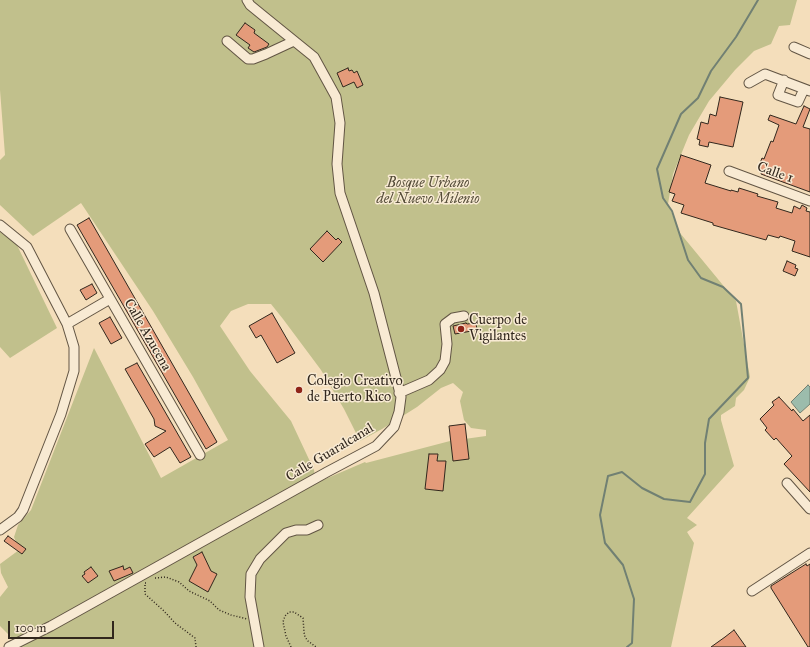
<!DOCTYPE html>
<style>
body{margin:0}
#map{position:relative;width:810px;height:647px;overflow:hidden;background:#f4debb;font-family:"IM FELL Great Primer",serif}
canvas{display:block}
.scale{position:absolute;left:8px;top:621px;width:106px;height:18px;box-sizing:border-box;border:2px solid #31271d;border-top:0;padding-left:5px;font-size:12px;line-height:14px;white-space:nowrap;color:#31271d;-webkit-text-stroke:3px #f8ead3;paint-order:stroke}
</style>
<div id="map">
<canvas width="810" height="647"></canvas>
<div class="scale">100 m</div>
</div>
<script>
const ctx = document.querySelector('canvas').getContext('2d');
ctx.lineJoin = 'round';
function fill(path, color) {
  ctx.fillStyle = color;
  ctx.fill(path, 'evenodd');
}
function shape(rows) {
  const path = new Path2D();
  for (const r of rows) {
    path.moveTo(r[0], r[1]);
    for (let i = 2; i < r.length; i += 2) path.lineTo(r[i], r[i + 1]);
  }
  return path;
}
function stroke(path, color, width, dash) {
  ctx.strokeStyle = color;
  ctx.lineWidth = width;
  ctx.lineCap = dash ? 'butt' : 'round';
  ctx.setLineDash(dash || []);
  ctx.stroke(path);
}
function write(font, color, halo, rows, align = 'center') {
  ctx.font = font + ' "IM FELL Great Primer",serif';
  ctx.lineWidth = 3;
  ctx.setLineDash([]);
  ctx.textBaseline = 'middle';
  ctx.strokeStyle = halo;
  ctx.fillStyle = color;
  for (const [text, x, y, turn = 0] of rows) {
    ctx.save();
    ctx.translate(x, y);
    ctx.rotate((+turn || 0) * Math.PI / 180);
    ctx.textAlign = isNaN(turn) ? turn : align;
    if (halo) ctx.strokeText(text, 0, 0);
    ctx.fillText(text, 0, 0);
    ctx.restore();
  }
}
fill(shape([
 [0,0,797,0,790,25,779,26,771,44,754,51,735,70,709,101,689,135,673,174,668,204,680,233,736,301,750,377,744,390,736,398,735,406,721,415,721,420,734,466,687,518,697,525,687,532,694,543,671,647,15,647,19,641,11,637,0,626,0,597,8,587,1,573,0,564,19,550,14,537,18,525,31,510,94,348,161,478,228,440,193,377,153,311,81,203,33,236,0,205,0,160,5,155,0,90],
 [248,304,271,304,283,319,321,370,344,409,360,441,382,429,417,407,441,388,453,383,463,392,460,401,464,420,471,428,486,430,486,436,450,441,366,463,365,462,316,483,314,470,291,421,250,371,220,326,231,311],
 [0,232,16,243,57,328,10,358,0,347]
]), '#c1c08c');
const water = shape([
 [808,385,810,387,810,404,800,413,791,402,808,385]
]);
fill(water, '#9cbcac');
stroke(water, '#718073', 1);
stroke(shape([
 [627,647,632,643,634,599,623,565,605,543,600,515,608,476,622,472,642,488,664,499,690,502,705,474,705,443,709,419,748,378,741,304,723,287,701,278,688,260,672,211,663,198,657,169,681,114,698,98,711,71,736,37,758,0]
]), '#718073', 2);
const building = shape([
 [245,23,255,30,254,33,269,44,267,47,254,52,248,48,250,45,236,35,245,23],
 [348,68,349,71,352,70,354,73,357,71,363,85,357,88,354,82,343,87,337,73,348,68],
 [720,97,743,102,733,147,709,142,708,147,699,145,700,140,697,139,701,122,708,124,710,114,716,116,720,97],
 [804,106,810,109,803,127,810,129,810,192,761,174,762,171,758,169,762,158,764,159,771,141,773,142,779,125,768,120,770,115,796,124,804,106],
 [681,155,711,165,705,183,731,191,731,190,738,192,739,188,758,194,757,196,778,202,776,208,792,213,794,206,800,209,802,205,807,208,806,211,810,212,810,257,792,251,795,241,780,236,779,238,768,235,766,240,713,225,713,223,681,213,684,205,672,201,675,194,669,192,681,155],
 [89,218,217,442,206,449,77,225,89,218],
 [327,231,336,240,338,238,342,242,323,262,310,249,327,231],
 [787,261,796,265,795,268,798,269,795,276,783,271,787,261],
 [92,284,97,293,86,300,80,290,92,284],
 [272,313,295,353,277,363,261,335,256,338,249,326,272,313],
 [110,317,122,338,111,344,99,323,110,317],
 [466,323,467,324,476,323,477,330,455,334,453,326,466,323],
 [137,363,191,457,180,463,170,447,154,457,145,444,166,431,155,426,154,419,125,369,137,363],
 [779,397,792,411,793,409,803,421,810,415,810,492,784,464,792,456,776,438,774,440,765,430,767,428,760,419,774,405,772,402,779,397],
 [465,424,469,459,453,461,449,426,465,424],
 [429,454,438,454,437,461,446,461,443,491,425,489,429,454],
 [8,536,26,549,22,554,4,541,8,536],
 [202,552,211,571,217,574,208,592,189,581,197,565,193,557,202,552],
 [806,564,807,566,810,564,810,647,808,647,771,588,771,586,806,564],
 [123,566,124,570,130,567,133,573,114,581,109,571,123,566],
 [91,567,98,576,88,583,82,576,85,574,84,572,91,567],
 [734,630,746,647,711,647,725,637,734,630]
]);
fill(building, '#e49b7a');
stroke(building, '#31271d', 1);
const minor = shape([
 [227,41,248,59,253,59,266,54,294,41],
 [794,47,810,54],
 [784,80,778,95,798,102,804,89],
 [749,83,765,74,810,91],
 [729,171,810,201],
 [0,225,27,247,67,324,74,347,74,371,61,414,23,510,18,517,0,530],
 [70,229,200,455],
 [67,324,110,299],
 [399,393,429,380,440,370,445,361,447,344,445,324,453,318,464,316],
 [787,483,810,509],
 [752,591,810,553],
 [9,647,51,626,327,472,376,446,394,427,399,412,401,397,374,293,340,193,337,164,340,123,336,97,314,57,261,14,250,5,247,0],
 [259,647,250,597,251,574,260,559,286,533,296,530,307,530,318,525]
]);
stroke(minor, '#625544', 11);
stroke(shape([
 [155,578,166,577,179,582,189,591,210,601,219,610,231,615,247,619],
 [146,583,145,583,145,594,163,610,175,623,195,638,196,647],
 [291,647,286,636,283,622,285,616,289,612,294,612,303,618,304,632,305,637,308,641,316,647]
]), '#31271d', 1.5, [1, 2]);
stroke(minor, '#f8ead3', 9);
for (const [x, y, r, color] of [
 [461,329,4,"#8f2418"],
 [299,390,4,"#8f2418"]
]) {
  const dot = new Path2D();
  dot.arc(x, y, r, 0, 2 * Math.PI);
  ctx.fillStyle = color;
  ctx.fill(dot);
  stroke(dot, '#f8ead3', 1.5);
}
write('14px', '#31271d', '#f8ead3', [
 ["Calle 1",775,173,20],
 ["Calle Azucena",147,335,60],
 ["Calle Guaralcanal",330,453,-31]
]);
write('italic 14px', '#554d39', '#f8ead3', [
 ["Bosque Urbano",428,184],
 ["del Nuevo Milenio",428,200]
]);
write('14px', '#31271d', '#f8ead3', [
 ["Cuerpo de",469,321],
 ["Vigilantes",469,337],
 ["Colegio Creativo",307,382],
 ["de Puerto Rico",307,398]
], 'left');
</script>
